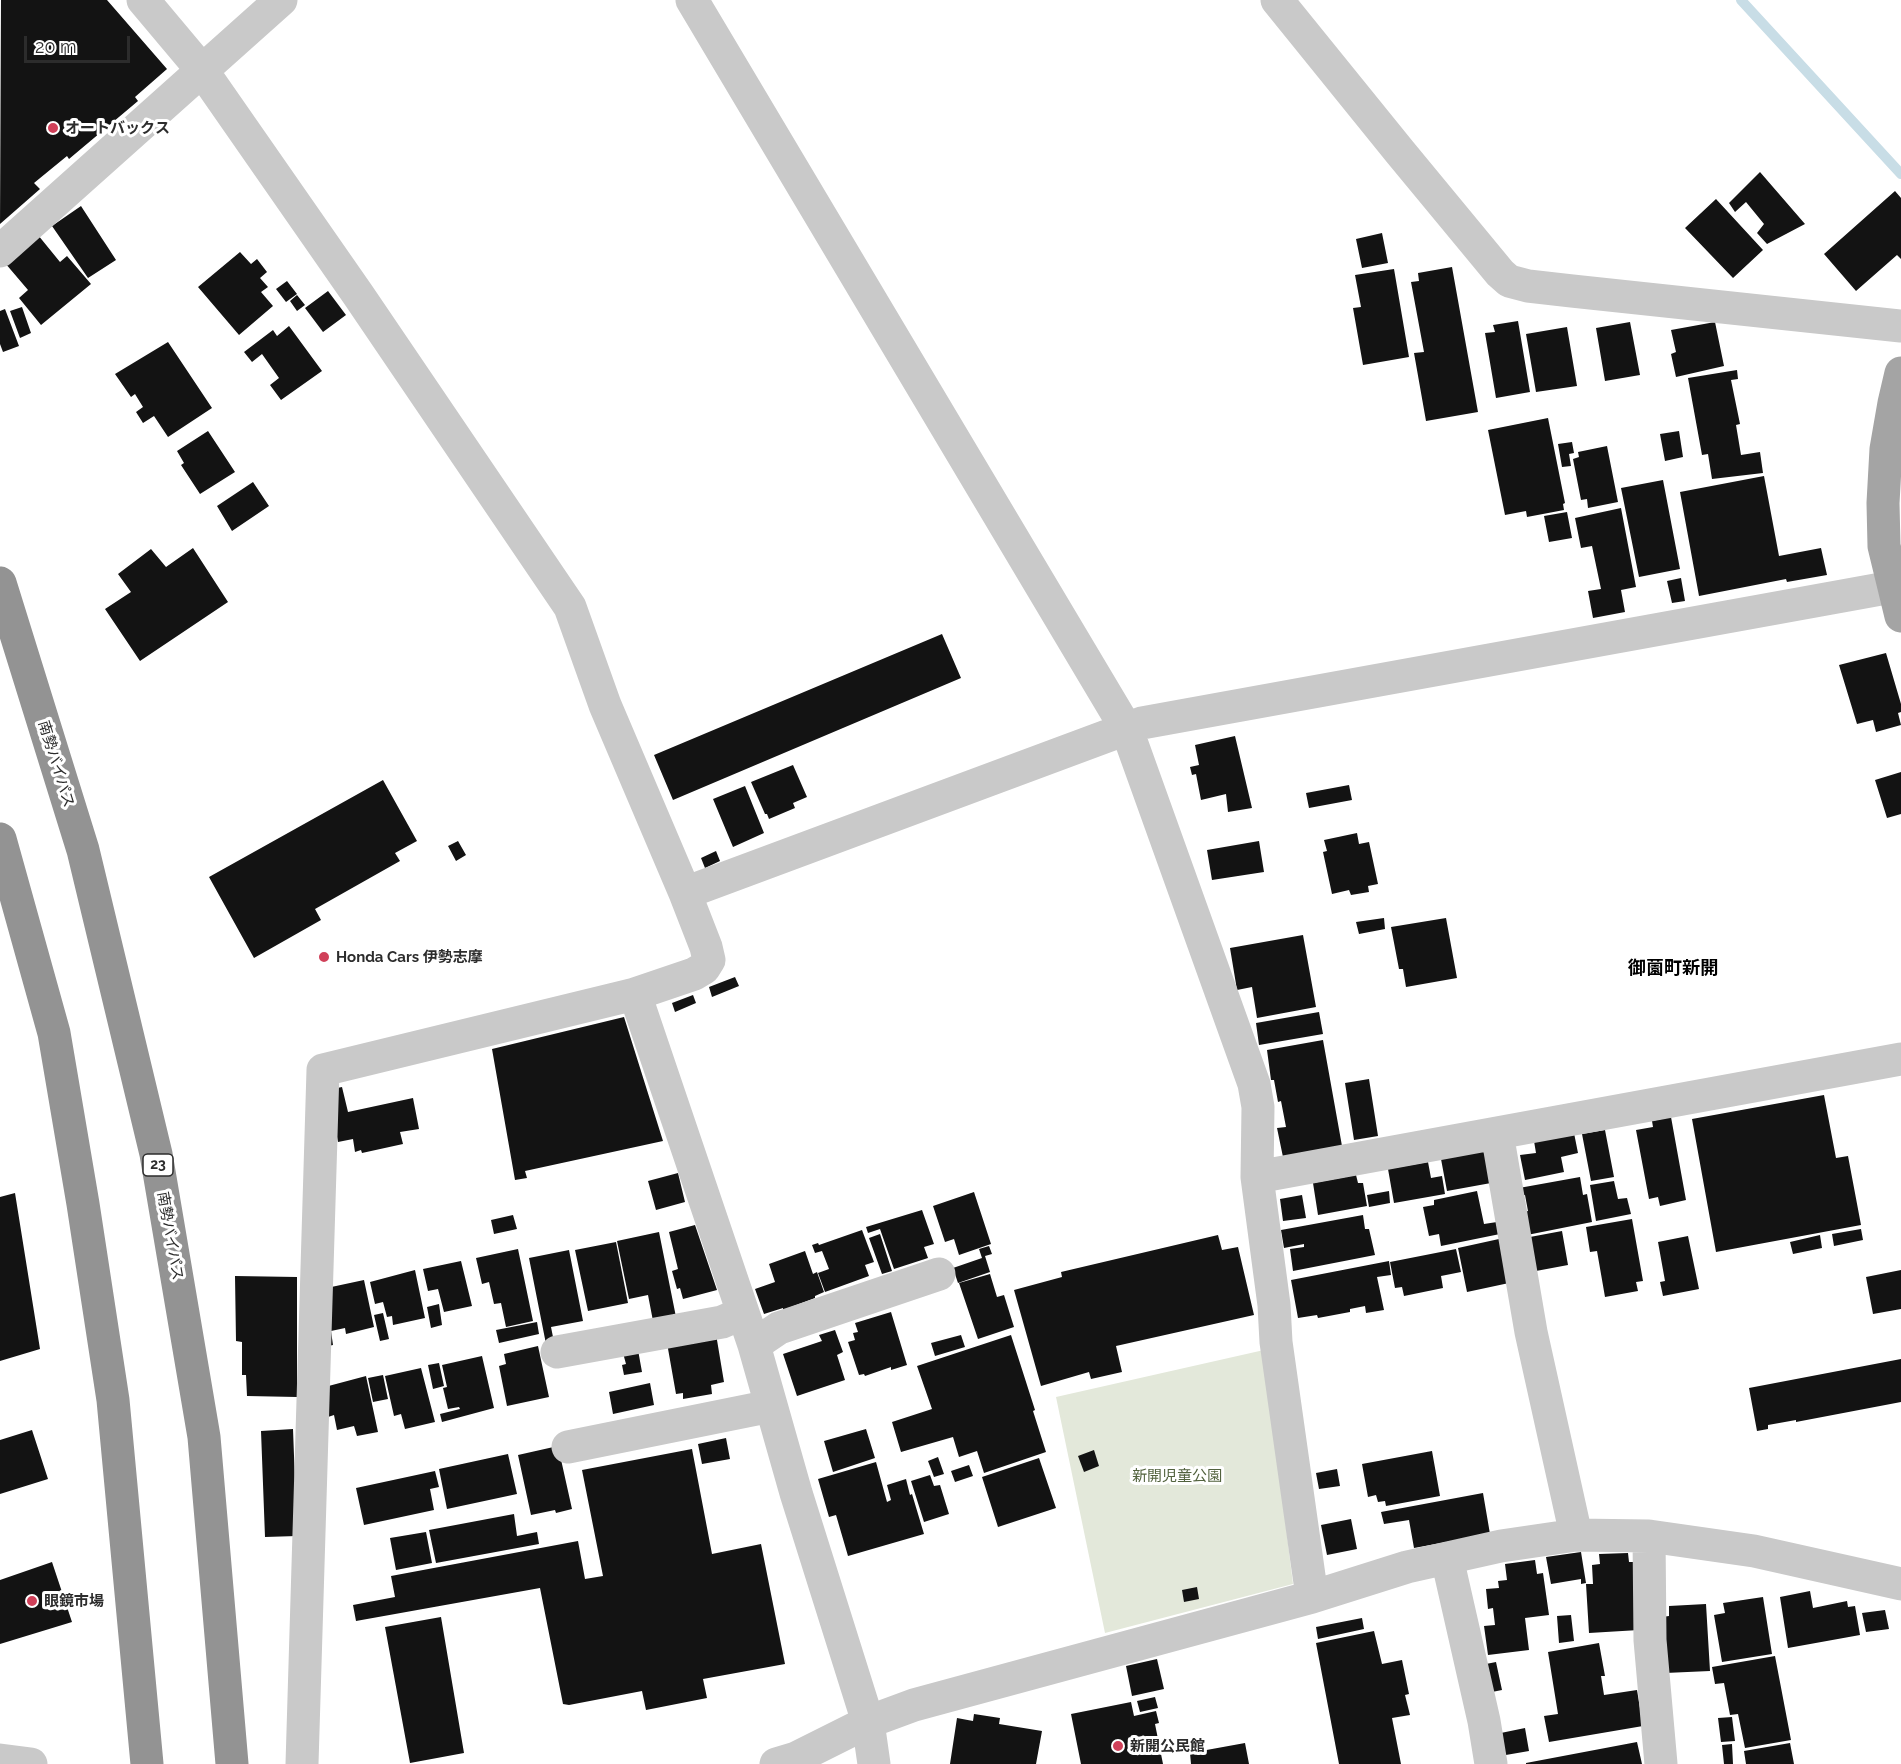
<!DOCTYPE html>
<meta charset="utf-8">
<style>
body{margin:0}
#map{position:relative;width:1901px;height:1764px;overflow:hidden;background:#fff;font-family:Raleway,sans-serif}
canvas{display:block}
.scale{position:absolute;left:24px;top:36px;width:106px;height:27px;box-sizing:border-box;border:3px solid #2c2c2c;border-top:0;padding-left:8px;font-size:18px;line-height:21px;white-space:nowrap;color:#2c2c2c;-webkit-text-stroke:4px #fff;paint-order:stroke}
</style>
<div id="map">
<canvas width="1901" height="1764"></canvas>
<div class="scale">20 m</div>
</div>
<script>
const ctx = document.querySelector('canvas').getContext('2d');
ctx.lineJoin = 'round';
function fill(path, color) {
  ctx.fillStyle = color;
  ctx.fill(path, 'evenodd');
}
function shape(rows) {
  const path = new Path2D();
  for (const r of rows) {
    path.moveTo(r[0], r[1]);
    for (let i = 2; i < r.length; i += 2) path.lineTo(r[i], r[i + 1]);
  }
  return path;
}
function stroke(path, color, width, dash) {
  ctx.strokeStyle = color;
  ctx.lineWidth = width;
  ctx.lineCap = dash ? 'butt' : 'round';
  ctx.setLineDash(dash || []);
  ctx.stroke(path);
}
function write(font, color, halo, rows, align = 'center') {
  ctx.font = font + ' Raleway,"Noto Sans JP",sans-serif';
  ctx.lineWidth = 6;
  ctx.setLineDash([]);
  ctx.textBaseline = 'middle';
  ctx.strokeStyle = halo;
  ctx.fillStyle = color;
  for (const [text, x, y, turn = 0] of rows) {
    ctx.save();
    ctx.translate(x, y);
    ctx.rotate((+turn || 0) * Math.PI / 180);
    ctx.textAlign = isNaN(turn) ? turn : align;
    if (halo) ctx.strokeText(text, 0, 0);
    ctx.fillText(text, 0, 0);
    ctx.restore();
  }
}
fill(shape([
 [1264,1350,1293,1584,1105,1633,1056,1397]
]), '#e3e8da');
stroke(shape([
 [1741,0,1901,174]
]), '#c8dde6', 10);
fill(shape([
 [1,0,107,0,167,69,135,97,138,101,69,159,67,156,34,183,40,189,0,224],
 [1760,172,1805,224,1767,244,1757,233,1764,224,1746,202,1735,212,1729,203],
 [1895,191,1901,198,1901,259,1897,255,1856,291,1824,254],
 [1716,199,1763,250,1733,278,1685,228],
 [81,206,116,260,88,278,52,226],
 [1382,233,1388,263,1362,268,1356,239],
 [38,235,60,262,67,256,91,284,41,325,19,298,28,290,5,263],
 [240,252,251,264,257,259,267,272,260,278,268,287,261,292,273,306,239,335,198,287],
 [1452,267,1478,412,1426,421,1414,353,1424,352,1411,282,1419,281,1418,273],
 [1394,269,1409,357,1363,365,1353,308,1361,307,1355,275],
 [287,281,297,294,286,302,276,289],
 [328,291,346,315,323,332,305,308],
 [297,295,305,305,297,311,290,301],
 [22,307,31,333,20,338,10,311],
 [5,309,19,346,3,352,0,344,0,311],
 [1518,321,1530,392,1496,398,1485,333,1495,332,1493,325],
 [1630,322,1640,375,1605,381,1596,328],
 [1715,322,1724,366,1676,377,1671,354,1676,352,1671,330],
 [289,326,322,371,281,400,270,385,279,378,262,354,252,362,244,352,273,330,277,336],
 [1567,327,1577,386,1536,392,1526,334],
 [168,342,212,408,168,437,154,416,143,423,136,412,143,407,135,394,131,397,115,374],
 [1737,370,1738,379,1731,380,1740,424,1736,425,1741,455,1760,452,1763,473,1712,479,1708,454,1702,455,1688,378],
 [1548,418,1565,503,1563,504,1564,510,1527,517,1526,511,1505,515,1488,430],
 [208,431,235,472,200,494,181,465,184,463,177,451],
 [1679,431,1683,457,1665,461,1660,434],
 [1572,442,1574,453,1569,454,1571,466,1562,467,1558,444],
 [1607,446,1618,502,1588,508,1587,499,1581,500,1573,459,1579,457,1578,452],
 [1764,476,1779,556,1821,548,1827,575,1787,582,1786,579,1699,596,1680,492],
 [1663,480,1680,569,1639,577,1621,488],
 [253,482,269,506,232,531,217,506],
 [1621,508,1636,587,1621,590,1625,612,1593,618,1588,591,1601,589,1592,546,1581,548,1575,518],
 [1567,512,1572,538,1549,542,1544,516],
 [193,548,228,602,140,661,105,609,131,592,118,574,151,549,166,567],
 [1681,578,1685,601,1672,603,1667,581],
 [942,634,961,678,673,800,654,755],
 [1886,653,1901,704,1901,712,1898,713,1901,725,1876,732,1873,720,1857,724,1839,665],
 [1235,736,1252,808,1228,812,1226,794,1201,800,1196,774,1192,775,1190,767,1199,765,1195,745],
 [793,765,807,797,793,803,795,808,769,819,767,814,765,814,751,782],
 [1901,772,1901,814,1887,818,1875,780],
 [383,780,417,841,395,853,400,861,315,909,321,920,254,958,209,877],
 [1349,785,1352,800,1309,808,1306,793],
 [745,786,764,833,733,847,713,799],
 [1357,833,1359,844,1369,842,1378,884,1368,886,1369,892,1351,895,1349,890,1332,894,1323,852,1327,851,1324,840],
 [458,841,466,855,456,861,448,846],
 [1259,841,1264,872,1212,880,1207,850],
 [716,851,720,861,705,868,701,858],
 [1384,918,1385,929,1359,934,1356,922],
 [1446,918,1457,978,1406,987,1403,969,1399,969,1391,927],
 [1303,935,1316,1007,1257,1018,1252,987,1237,990,1230,948],
 [735,977,739,986,712,997,709,987],
 [693,995,696,1003,675,1012,672,1003],
 [1319,1012,1323,1034,1259,1045,1256,1023],
 [624,1017,663,1141,525,1171,527,1178,515,1180,492,1049],
 [1323,1040,1342,1146,1283,1157,1277,1128,1286,1127,1281,1101,1278,1102,1274,1080,1271,1080,1267,1050],
 [1369,1079,1378,1136,1354,1140,1345,1083],
 [342,1087,348,1112,413,1098,419,1129,400,1132,403,1144,362,1153,361,1150,355,1152,353,1139,338,1142,334,1121,323,1091],
 [1824,1095,1836,1158,1848,1156,1861,1225,1716,1252,1692,1119],
 [1671,1117,1686,1200,1660,1206,1658,1197,1649,1199,1636,1130,1653,1127,1652,1121],
 [1605,1130,1614,1177,1591,1181,1582,1134],
 [1574,1133,1578,1153,1561,1157,1564,1172,1525,1180,1520,1155,1536,1153,1534,1141],
 [1485,1151,1491,1183,1447,1191,1441,1159],
 [1428,1162,1431,1178,1442,1176,1445,1194,1394,1203,1388,1169],
 [678,1173,685,1202,656,1210,648,1181],
 [1356,1175,1358,1183,1363,1183,1367,1206,1318,1215,1313,1183],
 [1580,1177,1583,1195,1587,1194,1592,1222,1527,1235,1523,1212,1528,1211,1525,1195,1520,1196,1519,1188],
 [1614,1181,1618,1199,1627,1198,1631,1214,1596,1221,1590,1185],
 [1389,1191,1390,1203,1369,1207,1367,1195],
 [1477,1191,1484,1224,1497,1222,1500,1234,1441,1246,1439,1234,1429,1236,1423,1207,1434,1205,1434,1200],
 [974,1192,991,1244,959,1255,954,1239,945,1242,933,1206],
 [15,1193,40,1349,0,1361,0,1197],
 [1302,1195,1306,1218,1283,1221,1280,1199],
 [922,1210,934,1244,924,1247,928,1258,894,1269,880,1229,868,1233,866,1227],
 [513,1215,517,1229,494,1234,491,1220],
 [1363,1215,1365,1229,1369,1229,1375,1255,1293,1271,1290,1249,1304,1247,1304,1244,1284,1248,1281,1230],
 [1632,1219,1643,1281,1636,1282,1638,1291,1605,1297,1597,1251,1590,1252,1586,1227],
 [695,1225,717,1290,683,1299,680,1288,677,1289,672,1271,678,1269,669,1232],
 [1861,1229,1863,1240,1834,1246,1832,1234],
 [862,1230,874,1262,865,1265,869,1276,825,1292,818,1273,829,1269,822,1251,815,1253,812,1245,818,1243,819,1245],
 [1562,1231,1568,1265,1536,1271,1530,1237],
 [659,1232,676,1317,653,1321,648,1295,629,1299,617,1241],
 [880,1234,892,1271,882,1274,869,1238],
 [1218,1235,1222,1250,1238,1247,1254,1315,1116,1346,1122,1372,1091,1379,1089,1372,1041,1386,1014,1290,1062,1277,1061,1272],
 [1820,1235,1822,1248,1793,1254,1790,1242],
 [1688,1236,1699,1289,1663,1296,1660,1282,1665,1281,1658,1242],
 [1499,1239,1509,1283,1467,1292,1458,1248],
 [616,1242,628,1303,588,1311,575,1250],
 [989,1246,992,1254,985,1256,990,1272,958,1283,953,1268,982,1258,979,1249],
 [518,1249,533,1321,506,1327,501,1303,494,1304,489,1282,482,1284,476,1258],
 [1456,1249,1461,1272,1441,1276,1443,1288,1404,1296,1402,1287,1395,1288,1390,1262],
 [569,1250,583,1321,551,1327,554,1342,546,1344,529,1258],
 [805,1251,813,1274,817,1272,824,1292,815,1296,815,1298,783,1310,783,1308,764,1314,755,1289,775,1282,769,1264],
 [461,1261,472,1306,444,1312,438,1289,428,1291,423,1269],
 [1389,1261,1391,1275,1377,1277,1384,1310,1366,1313,1365,1306,1350,1309,1350,1312,1318,1318,1317,1315,1298,1318,1291,1280],
 [415,1270,425,1318,393,1325,392,1316,387,1317,383,1302,375,1304,370,1282],
 [1901,1270,1901,1309,1873,1314,1866,1277],
 [990,1274,997,1297,1004,1295,1014,1327,978,1339,959,1283],
 [235,1276,297,1277,297,1397,247,1396,246,1375,242,1375,242,1342,236,1341],
 [364,1280,374,1327,346,1334,345,1328,331,1331,333,1345,328,1346,322,1289],
 [439,1304,442,1325,431,1328,427,1307],
 [891,1312,907,1365,891,1370,891,1367,865,1376,864,1374,859,1375,848,1342,855,1340,853,1333,858,1332,855,1323],
 [383,1313,389,1339,380,1341,374,1315],
 [537,1322,539,1334,499,1343,496,1330],
 [835,1330,843,1352,837,1355,845,1380,797,1396,783,1354,822,1341,819,1335],
 [716,1334,724,1382,711,1385,712,1394,683,1399,683,1393,676,1394,667,1343],
 [961,1335,965,1347,935,1356,931,1343],
 [1011,1335,1035,1410,1033,1411,1046,1452,984,1473,977,1451,959,1457,953,1437,901,1452,892,1422,932,1409,917,1366],
 [538,1346,549,1397,507,1406,499,1366,506,1364,504,1354],
 [638,1350,642,1372,624,1375,622,1365,626,1364,623,1353],
 [482,1356,494,1408,442,1422,440,1414,460,1409,459,1407,448,1409,443,1388,447,1387,442,1365],
 [1901,1359,1901,1402,1796,1422,1796,1420,1768,1425,1768,1429,1757,1431,1749,1388],
 [439,1363,444,1386,433,1389,428,1365],
 [421,1368,435,1422,405,1429,401,1414,394,1416,385,1376],
 [383,1375,388,1399,373,1402,368,1378],
 [366,1376,378,1432,357,1436,354,1426,337,1430,334,1415,328,1417,321,1388],
 [650,1383,654,1405,613,1414,609,1392],
 [293,1429,297,1536,265,1537,261,1431],
 [866,1429,875,1458,833,1472,824,1441],
 [32,1430,48,1479,0,1494,0,1440],
 [726,1438,730,1459,702,1464,698,1444],
 [558,1446,572,1509,556,1513,555,1510,531,1515,518,1455],
 [692,1449,712,1554,761,1544,785,1664,703,1679,707,1698,646,1710,642,1691,569,1705,563,1704,540,1588,356,1621,353,1605,395,1597,391,1576,578,1541,585,1579,603,1576,582,1470],
 [1094,1450,1099,1466,1084,1472,1078,1456],
 [1432,1451,1440,1496,1386,1506,1385,1501,1378,1502,1376,1495,1368,1497,1362,1464],
 [508,1454,517,1494,447,1509,439,1469],
 [938,1457,944,1474,934,1477,928,1461],
 [1039,1458,1056,1508,998,1527,982,1477],
 [876,1462,887,1502,891,1500,887,1485,906,1479,910,1495,912,1494,924,1534,848,1556,836,1515,829,1517,818,1479],
 [969,1465,973,1476,955,1482,951,1471],
 [1337,1469,1340,1486,1319,1489,1316,1473],
 [435,1471,439,1487,430,1489,434,1510,364,1525,356,1488],
 [930,1475,934,1486,940,1485,949,1514,924,1522,911,1481],
 [1483,1493,1490,1534,1414,1548,1409,1520,1384,1524,1381,1512],
 [514,1514,517,1536,537,1532,539,1544,436,1563,429,1530],
 [1351,1519,1357,1549,1327,1555,1321,1525],
 [426,1532,432,1563,396,1570,390,1538],
 [1581,1552,1586,1583,1581,1584,1581,1579,1551,1584,1546,1557],
 [1628,1553,1629,1562,1634,1562,1639,1630,1589,1633,1586,1584,1593,1584,1592,1565,1600,1564,1599,1554],
 [1535,1560,1537,1574,1543,1573,1549,1615,1525,1618,1529,1650,1488,1655,1484,1626,1495,1625,1493,1608,1488,1609,1486,1589,1499,1588,1498,1581,1507,1580,1505,1564],
 [52,1562,72,1622,0,1644,0,1580],
 [1197,1587,1199,1599,1184,1602,1182,1590],
 [1810,1591,1813,1608,1847,1601,1848,1607,1855,1606,1860,1635,1788,1648,1780,1597],
 [1763,1597,1772,1654,1722,1662,1714,1615,1725,1613,1723,1603],
 [1706,1604,1710,1671,1665,1673,1662,1617,1669,1616,1669,1606],
 [1885,1610,1889,1629,1866,1632,1862,1613],
 [1571,1615,1574,1641,1559,1643,1557,1616],
 [441,1617,464,1753,410,1763,385,1627],
 [1362,1618,1364,1629,1318,1639,1316,1627],
 [1374,1631,1382,1664,1402,1660,1409,1694,1405,1695,1410,1715,1392,1718,1401,1764,1339,1764,1316,1643],
 [1599,1643,1605,1676,1601,1676,1604,1695,1637,1690,1643,1726,1549,1742,1544,1716,1558,1714,1548,1652],
 [1775,1656,1791,1740,1745,1748,1738,1714,1730,1715,1724,1683,1715,1684,1712,1667],
 [1157,1659,1164,1689,1132,1696,1126,1666],
 [1496,1662,1502,1690,1487,1693,1481,1665],
 [1155,1697,1158,1708,1140,1712,1137,1701],
 [1131,1702,1134,1716,1156,1711,1159,1723,1155,1724,1163,1764,1081,1764,1071,1714],
 [974,1714,1000,1718,999,1724,1042,1731,1036,1764,950,1764,957,1718,973,1721],
 [1732,1717,1735,1741,1721,1742,1718,1718],
 [1525,1728,1529,1751,1500,1756,1496,1734],
 [1637,1742,1642,1764,1526,1764,1526,1763],
 [1245,1743,1249,1764,1191,1764,1190,1753],
 [1790,1743,1794,1764,1746,1764,1744,1751],
 [1732,1744,1733,1764,1724,1764,1722,1745]
]), '#131313');
stroke(shape([
 [143,0,201,69,359,296,570,607,605,705,685,893,706,947,709,960,704,968,694,974,635,994,323,1070,302,1764],
 [692,0,1127,730,1254,1084,1258,1107,1257,1177,1274,1305,1276,1342,1312,1597],
 [1277,0,1400,152,1500,273,1509,281,1528,286,1572,291,1901,326],
 [0,251,281,0],
 [685,893,1142,723,1892,587],
 [635,994,754,1345,796,1493,868,1722,874,1764],
 [1497,1133,1531,1332,1576,1535],
 [1257,1177,1901,1059],
 [754,1345,779,1328,939,1274],
 [557,1352,722,1322,743,1313],
 [568,1447,771,1406],
 [1649,1536,1650,1640,1661,1764],
 [1447,1558,1484,1721,1491,1764],
 [0,1760,31,1764],
 [776,1764,796,1758,868,1722,914,1705,1312,1597,1407,1567,1501,1546,1576,1535,1649,1536,1754,1551,1901,1584]
]), '#c9c9c9', 33);
stroke(shape([
 [1901,373,1894,403,1886,449,1883,503,1884,546,1901,616]
]), '#a4a4a4', 33);
stroke(shape([
 [0,583,83,850,156,1154,204,1437,232,1764],
 [0,839,54,1033,83,1204,113,1400,147,1764]
]), '#939393', 33);
for (const [x, y, r, color] of [
 [53,128,6,"#d04059"],
 [324,957,6,"#d04059"],
 [32,1601,6,"#d04059"],
 [1118,1746,6,"#d04059"]
]) {
  const dot = new Path2D();
  dot.arc(x, y, r, 0, 2 * Math.PI);
  ctx.fillStyle = color;
  ctx.fill(dot);
  stroke(dot, '#fff', 2);
}
for (const [x, y, w] of [
 [158,1165,30]
]) {
  const box = new Path2D();
  box.roundRect(x - w / 2, y - 11, w, 22, 4.5);
  ctx.fillStyle = '#fff';
  ctx.fill(box);
  stroke(box, '#2c2c2c', 1.5);
}
write('bold 14px', '#2c2c2c', null, [
 ["23",158,1165]
]);
write('bold 15px', '#2c2c2c', '#fff', [
 ["オートバックス",65,128],
 ["Honda Cars 伊勢志摩",336,957],
 ["眼鏡市場",44,1601],
 ["新開公民館",1130,1746]
], 'left');
write('15px', '#2c2c2c', '#fff', [
 ["南勢バイパス",56,764,73],
 ["南勢バイパス",170,1236,80]
]);
write('15px', '#52623e', '#fff', [
 ["新開児童公園",1177,1476]
]);
write('bold 18px', '#000', '#fff', [
 ["御薗町新開",1673,969]
]);
</script>
